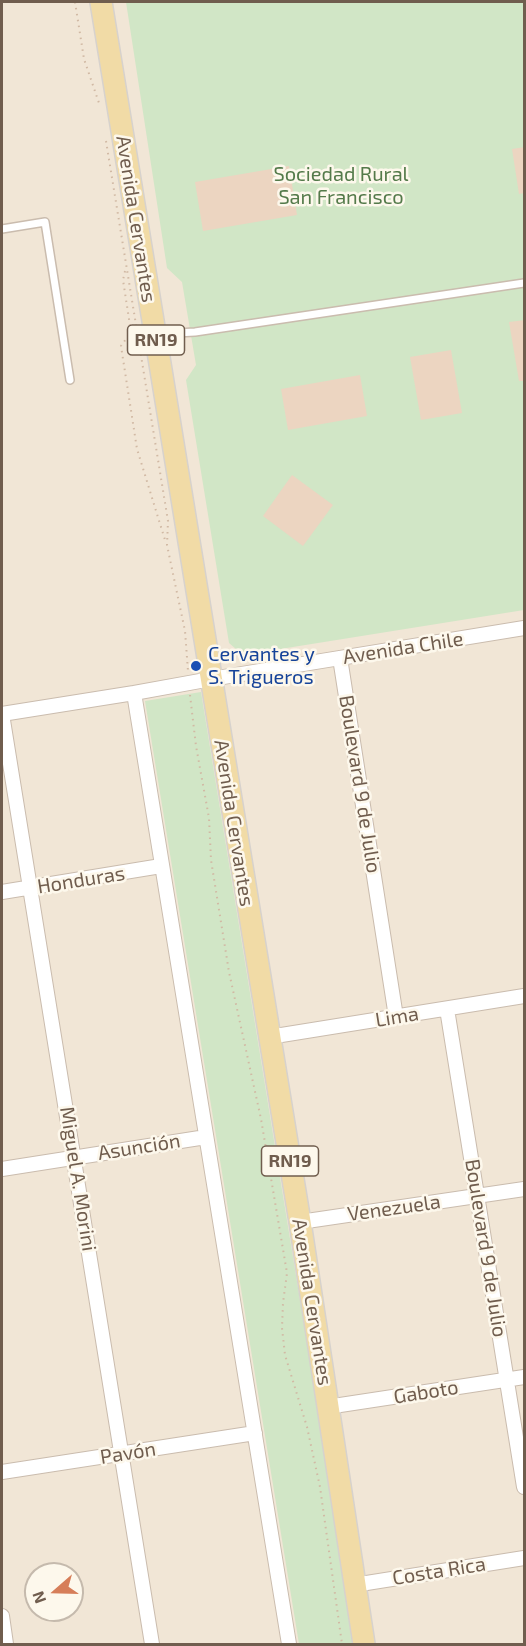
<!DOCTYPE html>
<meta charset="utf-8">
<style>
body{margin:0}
#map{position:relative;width:526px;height:1646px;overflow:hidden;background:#faf4e7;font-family:"Exo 2",sans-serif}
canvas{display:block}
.frame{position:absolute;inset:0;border:3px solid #705d4e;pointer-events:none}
.north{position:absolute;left:24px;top:1562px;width:60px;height:60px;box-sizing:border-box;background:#fdf8ec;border:2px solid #c5baad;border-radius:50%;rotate:250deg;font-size:16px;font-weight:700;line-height:24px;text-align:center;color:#705d4e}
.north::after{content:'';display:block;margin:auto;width:21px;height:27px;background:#d67e59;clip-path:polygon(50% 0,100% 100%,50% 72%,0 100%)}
</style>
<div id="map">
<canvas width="526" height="1646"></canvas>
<div class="frame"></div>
<div class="north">N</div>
</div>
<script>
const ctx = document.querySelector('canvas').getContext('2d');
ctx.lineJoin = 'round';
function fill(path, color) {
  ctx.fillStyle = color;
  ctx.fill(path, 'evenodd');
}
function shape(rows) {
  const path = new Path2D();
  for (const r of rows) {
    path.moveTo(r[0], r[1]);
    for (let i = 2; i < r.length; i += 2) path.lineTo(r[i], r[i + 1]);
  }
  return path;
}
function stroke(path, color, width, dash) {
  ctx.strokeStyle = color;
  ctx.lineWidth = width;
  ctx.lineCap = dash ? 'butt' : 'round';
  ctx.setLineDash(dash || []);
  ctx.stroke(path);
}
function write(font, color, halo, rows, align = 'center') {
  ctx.font = font + ' "Exo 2",sans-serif';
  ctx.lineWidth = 5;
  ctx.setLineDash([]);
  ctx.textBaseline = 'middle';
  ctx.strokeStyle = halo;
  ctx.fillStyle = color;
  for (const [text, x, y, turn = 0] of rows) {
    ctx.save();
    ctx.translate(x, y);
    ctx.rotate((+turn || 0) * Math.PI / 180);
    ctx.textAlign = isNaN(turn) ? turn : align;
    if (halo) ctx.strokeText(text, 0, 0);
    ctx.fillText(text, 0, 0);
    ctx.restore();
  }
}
fill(shape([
 [2,2,524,2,524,1644,2,1644],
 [36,1574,72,1574,72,1610,36,1610]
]), '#f1e6d6');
fill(shape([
 [126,2,524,2,524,610,243,655,229,643,186,380,196,365,182,282,167,268],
 [201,692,356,1644,299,1644,145,701]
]), '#d1e6c6');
fill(shape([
 [525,147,525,193,519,194,512,149],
 [289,166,297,215,203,231,195,182],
 [525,320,525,381,519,381,509,322],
 [451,350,462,413,421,420,410,357],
 [360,375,367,416,288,430,281,389],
 [292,475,333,505,303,546,263,516]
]), '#ecd5c1');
const lane = shape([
 [2,229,45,222,70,380],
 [158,334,195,332,524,283]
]);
const street = shape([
 [340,658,396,1017],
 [134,693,289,1644],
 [2,714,152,1644],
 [2,714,134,693,211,679,524,628],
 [2,892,161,866],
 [447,1009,524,1487],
 [269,1037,524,996],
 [2,1169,206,1137],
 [300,1222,524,1189],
 [327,1407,524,1377],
 [2,1472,255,1433],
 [354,1585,524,1558],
 [2,1616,6,1644]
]);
const primary = shape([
 [101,2,300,1222,364,1644]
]);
stroke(lane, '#cabcae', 10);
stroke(street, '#cabcae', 16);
stroke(primary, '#d7d2cd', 24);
stroke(shape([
 [75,2,84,59,100,106],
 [106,141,168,521,167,545,185,631,188,671],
 [125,271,123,280,131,332,121,346,137,449,165,540],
 [190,695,196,746,209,818,211,860,229,972,261,1119,287,1273,283,1303,282,1328,285,1355,307,1427,320,1487,342,1644]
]), '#d1b9a4', 2, [1.5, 4.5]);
stroke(lane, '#fff', 7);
stroke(street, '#fff', 14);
stroke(primary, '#f1dba6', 21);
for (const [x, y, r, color] of [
 [196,666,6,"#1a4fb4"]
]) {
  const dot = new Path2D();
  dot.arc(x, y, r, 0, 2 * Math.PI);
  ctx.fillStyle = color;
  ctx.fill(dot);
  stroke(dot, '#fdf8ec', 2);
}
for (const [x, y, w] of [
 [156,340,57],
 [290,1161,57]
]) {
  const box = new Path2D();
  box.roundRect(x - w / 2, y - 15, w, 30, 4.5);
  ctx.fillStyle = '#fdf8ec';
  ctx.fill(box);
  stroke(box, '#705d4e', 1.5);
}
write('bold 18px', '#705d4e', null, [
 ["RN19",156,340],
 ["RN19",290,1161]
]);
write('20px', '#547a4a', '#fdf8ec', [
 ["Sociedad Rural",341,174],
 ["San Francisco",341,197]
]);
write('20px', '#705d4e', '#fdf8ec', [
 ["Avenida Cervantes",136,219,81],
 ["Avenida Chile",403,648,-9],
 ["Boulevard 9 de Julio",360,784,81],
 ["Avenida Cervantes",234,823,81],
 ["Honduras",81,880,-9],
 ["Lima",397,1017,-9],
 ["Asunción",139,1147,-9],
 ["Miguel A. Morini",78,1179,81],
 ["Venezuela",394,1208,-8],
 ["Boulevard 9 de Julio",486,1248,81],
 ["Avenida Cervantes",312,1302,81],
 ["Gaboto",426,1392,-9],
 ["Pavón",128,1453,-9],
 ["Costa Rica",439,1571,-9]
]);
write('20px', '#164399', '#fdf8ec', [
 ["Cervantes y",208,654],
 ["S. Trigueros",208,677]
], 'left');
</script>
